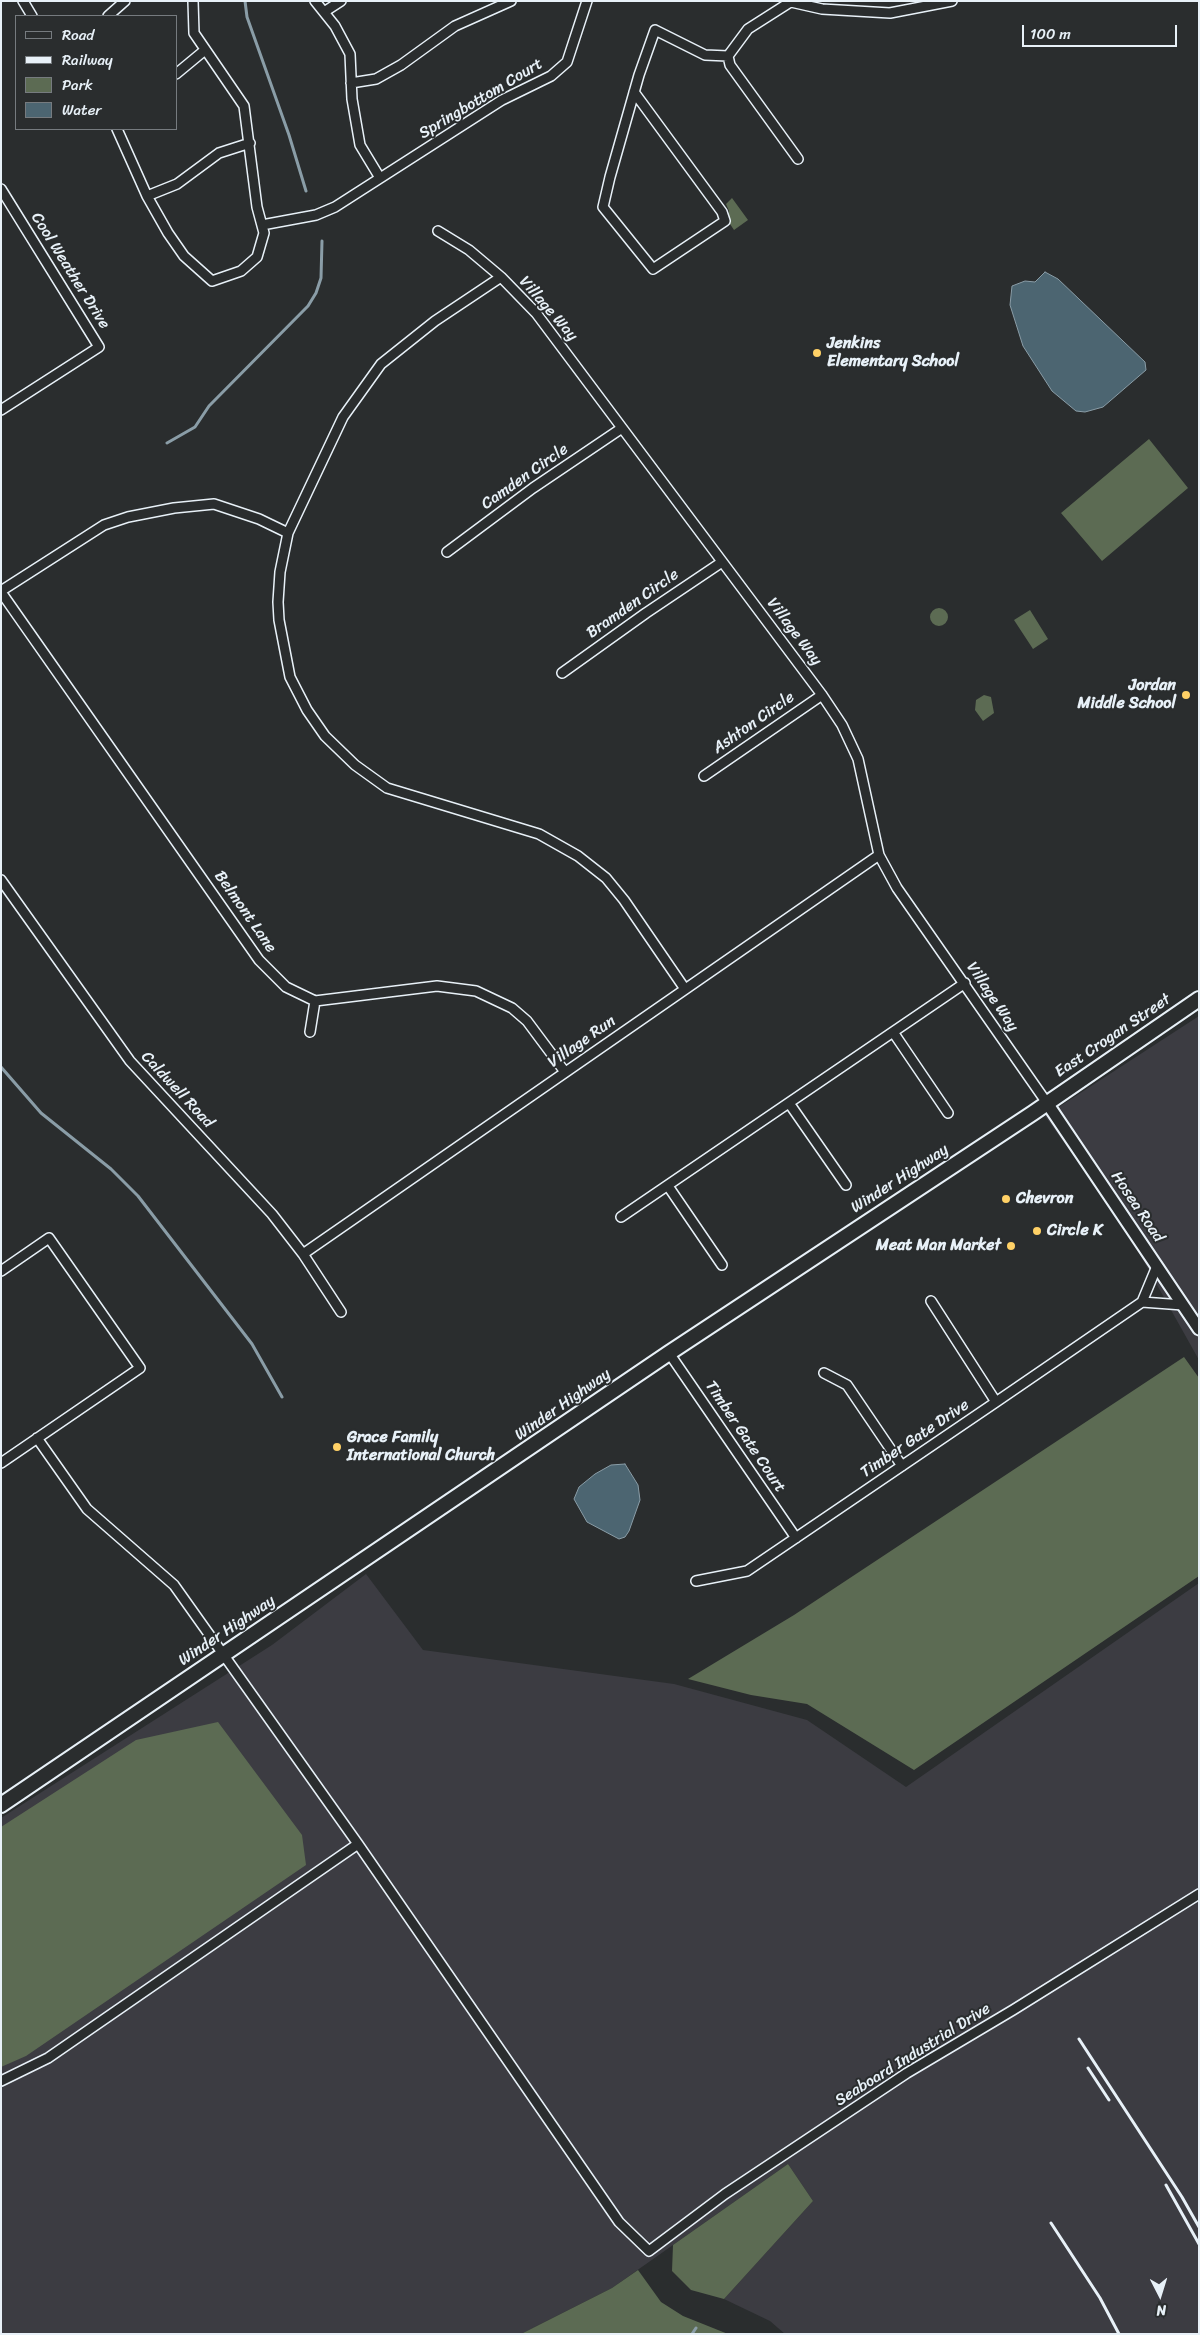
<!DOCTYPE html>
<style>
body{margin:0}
#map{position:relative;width:1200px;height:2335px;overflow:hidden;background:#2a2d2e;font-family:Sriracha,sans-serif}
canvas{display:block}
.frame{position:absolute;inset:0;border:2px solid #e8f1f8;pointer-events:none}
.legend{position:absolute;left:15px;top:15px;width:162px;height:115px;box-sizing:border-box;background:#2a2d2e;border:1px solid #767b7f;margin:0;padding:6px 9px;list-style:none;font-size:15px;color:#e8f1f8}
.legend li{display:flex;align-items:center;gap:10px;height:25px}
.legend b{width:25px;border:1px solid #767b7f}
.north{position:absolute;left:1135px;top:2270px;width:50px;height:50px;-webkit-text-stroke:4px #2a2d2e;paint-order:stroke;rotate:175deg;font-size:14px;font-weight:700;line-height:20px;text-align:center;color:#e8f1f8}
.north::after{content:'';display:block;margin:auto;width:18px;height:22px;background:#e8f1f8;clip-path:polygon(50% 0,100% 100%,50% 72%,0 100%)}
.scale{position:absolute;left:1022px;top:25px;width:155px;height:22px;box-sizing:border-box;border:2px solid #e8f1f8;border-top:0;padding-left:6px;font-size:15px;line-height:18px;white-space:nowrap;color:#e8f1f8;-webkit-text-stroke:4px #2a2d2e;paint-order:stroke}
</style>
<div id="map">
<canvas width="1200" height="2335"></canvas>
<div class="frame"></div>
<ul class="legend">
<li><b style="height:6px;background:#2a2d2e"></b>Road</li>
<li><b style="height:6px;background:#e8f1f8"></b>Railway</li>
<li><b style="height:14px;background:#5c6b53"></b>Park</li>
<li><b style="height:14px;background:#4c6571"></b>Water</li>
</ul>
<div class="north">N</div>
<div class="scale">100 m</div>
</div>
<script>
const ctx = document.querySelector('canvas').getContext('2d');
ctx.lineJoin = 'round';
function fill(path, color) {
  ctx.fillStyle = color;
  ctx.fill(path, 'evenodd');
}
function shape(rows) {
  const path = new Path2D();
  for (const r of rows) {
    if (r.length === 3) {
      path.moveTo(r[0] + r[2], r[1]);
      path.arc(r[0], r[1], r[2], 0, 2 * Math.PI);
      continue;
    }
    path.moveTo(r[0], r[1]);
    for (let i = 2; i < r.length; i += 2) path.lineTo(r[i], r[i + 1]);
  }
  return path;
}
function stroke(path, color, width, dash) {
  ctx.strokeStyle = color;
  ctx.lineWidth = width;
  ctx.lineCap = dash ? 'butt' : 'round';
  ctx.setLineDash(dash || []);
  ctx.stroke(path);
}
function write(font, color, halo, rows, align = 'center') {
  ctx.font = font + ' Sriracha,sans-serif';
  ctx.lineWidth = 4;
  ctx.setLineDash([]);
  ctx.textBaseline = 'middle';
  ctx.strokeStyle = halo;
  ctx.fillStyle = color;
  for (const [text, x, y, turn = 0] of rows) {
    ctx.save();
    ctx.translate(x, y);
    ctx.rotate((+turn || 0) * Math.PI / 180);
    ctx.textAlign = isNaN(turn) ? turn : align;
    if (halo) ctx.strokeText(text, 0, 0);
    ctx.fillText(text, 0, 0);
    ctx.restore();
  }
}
fill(shape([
 [1199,1016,1199,1360,1124,1226,1045,1116],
 [366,1574,423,1650,674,1684,807,1720,906,1787,1199,1583,1199,2334,785,2334,770,2321,724,2299,813,2201,788,2164,612,2288,521,2334,1,2334,1,1818,272,1645]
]), '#3c3c42');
fill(shape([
 [732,198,748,220,734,230,728,221,729,211,726,204],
 [1149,439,1188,488,1102,561,1061,513],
 [939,617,9],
 [1030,610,1048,639,1033,649,1014,620],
 [984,695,991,697,994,713,983,721,975,710,976,700],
 [1184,1357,1199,1378,1199,1576,914,1770,807,1704,751,1695,688,1679,794,1615],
 [218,1722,302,1835,306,1865,26,2056,1,2067,1,1827,136,1740],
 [788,2164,813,2201,724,2299,691,2290,672,2271,673,2245],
 [638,2270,661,2302,683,2316,728,2334,521,2334,612,2288]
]), '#5c6b53');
const water = shape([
 [1045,272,1058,279,1145,362,1146,370,1103,407,1085,412,1076,411,1052,391,1023,346,1010,305,1012,286,1025,281,1035,282,1045,272],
 [625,1464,638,1485,640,1500,629,1531,625,1537,619,1539,587,1522,574,1499,579,1487,595,1474,611,1465,625,1464]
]);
fill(water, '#4c6571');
stroke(water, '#8a9da7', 1);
stroke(shape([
 [245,1,247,17,289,135,306,191],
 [167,443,195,427,209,406,308,306,316,293,321,278,322,241],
 [1,1067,41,1113,111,1169,138,1196,252,1344,282,1397],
 [692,2334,696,2328]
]), '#8a9da7', 3);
const minor = shape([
 [23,1,32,16],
 [315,1,335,26,350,54,352,99,360,145,380,178],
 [792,1,748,29,728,56,730,65,798,159],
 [791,2,822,9,890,13,952,1],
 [324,12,341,1],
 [108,16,125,1],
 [176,74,205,50],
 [351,83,376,79,401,65,455,26,511,1],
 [634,92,722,212,725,221,653,269,603,207,610,177,639,75,655,30,705,55,728,56],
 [117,129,147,196,168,233,184,256,212,281,241,271,257,257,264,233,257,207,244,106,194,33,193,1],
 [1,189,99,347,1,410],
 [147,196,177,184,219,153,250,143],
 [262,225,316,215,335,207,502,100,551,76,567,62,587,1],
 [438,231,469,250,501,277,536,313,822,695,842,725,858,759,879,855,897,888,1047,1103],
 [501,277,435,321,381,364,343,417,288,533,280,572,278,602,279,620,290,677,307,710,325,736,355,765,387,788,539,834,578,856,606,878,624,900,685,989],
 [447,552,533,488,622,428],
 [1,591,104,525,128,517,174,508,214,504,259,519,288,533],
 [1,592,259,960,286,987,315,1001,437,986,476,991,512,1008,527,1021,565,1072],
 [562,673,646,613,722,562],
 [704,776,822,695],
 [1,880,130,1061,272,1214,303,1254,341,1312],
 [310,1032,315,1001],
 [893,1032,948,1113],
 [789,1103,846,1185],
 [668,1186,722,1265],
 [621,1217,965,983],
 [303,1254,879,855],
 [1,1271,49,1238,140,1368,1,1463],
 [931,1301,996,1402],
 [1142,1302,1183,1305],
 [669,1353,796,1538],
 [824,1373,847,1385,902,1466],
 [37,1438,87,1509,174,1585,358,1844,619,2222,649,2251,725,2194,907,2073,1013,2010,1199,1894],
 [696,1581,747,1571,996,1402,1142,1302,1157,1266],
 [1,2081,48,2058,358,1844]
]);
const tertiary = shape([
 [1047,1103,1199,1329]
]);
const primary = shape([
 [1,1805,669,1353,1033,1113,1199,999]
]);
stroke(minor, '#e8f1f8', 12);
stroke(tertiary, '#e8f1f8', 15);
stroke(primary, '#e8f1f8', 18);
stroke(minor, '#2a2d2e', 9);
stroke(tertiary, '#2a2d2e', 11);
stroke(primary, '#2a2d2e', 14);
stroke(shape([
 [1079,2039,1182,2197,1199,2227],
 [1088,2068,1109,2100],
 [1166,2185,1199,2244],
 [1051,2223,1100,2298,1119,2334]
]), '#e8f1f8', 3);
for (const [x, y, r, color] of [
 [817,353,5,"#ffd166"],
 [1186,695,5,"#ffd166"],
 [1006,1199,5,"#ffd166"],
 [1037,1231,5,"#ffd166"],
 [1011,1246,5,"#ffd166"],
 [337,1447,5,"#ffd166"]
]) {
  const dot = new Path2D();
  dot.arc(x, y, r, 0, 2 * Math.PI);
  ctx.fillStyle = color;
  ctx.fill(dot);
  stroke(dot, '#2a2d2e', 2);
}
write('16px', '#e8f1f8', '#2a2d2e', [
 ["Springbottom Court",481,99,-31],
 ["Cool Weather Drive",70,271,58],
 ["Village Way",548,309,49],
 ["Camden Circle",525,477,-35],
 ["Bramden Circle",633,604,-35],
 ["Village Way",794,632,53],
 ["Ashton Circle",754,723,-35],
 ["Belmont Lane",245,912,55],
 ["Village Way",992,997,56],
 ["East Crogan Street",1113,1036,-34],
 ["Village Run",582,1042,-35],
 ["Caldwell Road",177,1090,47],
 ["Winder Highway",900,1179,-33],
 ["Hosea Road",1137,1207,56],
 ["Winder Highway",563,1405,-35],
 ["Timber Gate Court",745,1437,56],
 ["Timber Gate Drive",915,1439,-34],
 ["Winder Highway",227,1631,-34],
 ["Seaboard Industrial Drive",913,2055,-32]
]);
write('bold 16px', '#e8f1f8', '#2a2d2e', [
 ["Jenkins",827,344],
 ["Elementary School",827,362],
 ["Jordan",1176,686,"right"],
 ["Middle School",1176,704,"right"],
 ["Chevron",1016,1199],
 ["Circle K",1047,1231],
 ["Meat Man Market",1001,1246,"right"],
 ["Grace Family",347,1438],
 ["International Church",347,1456]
], 'left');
</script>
